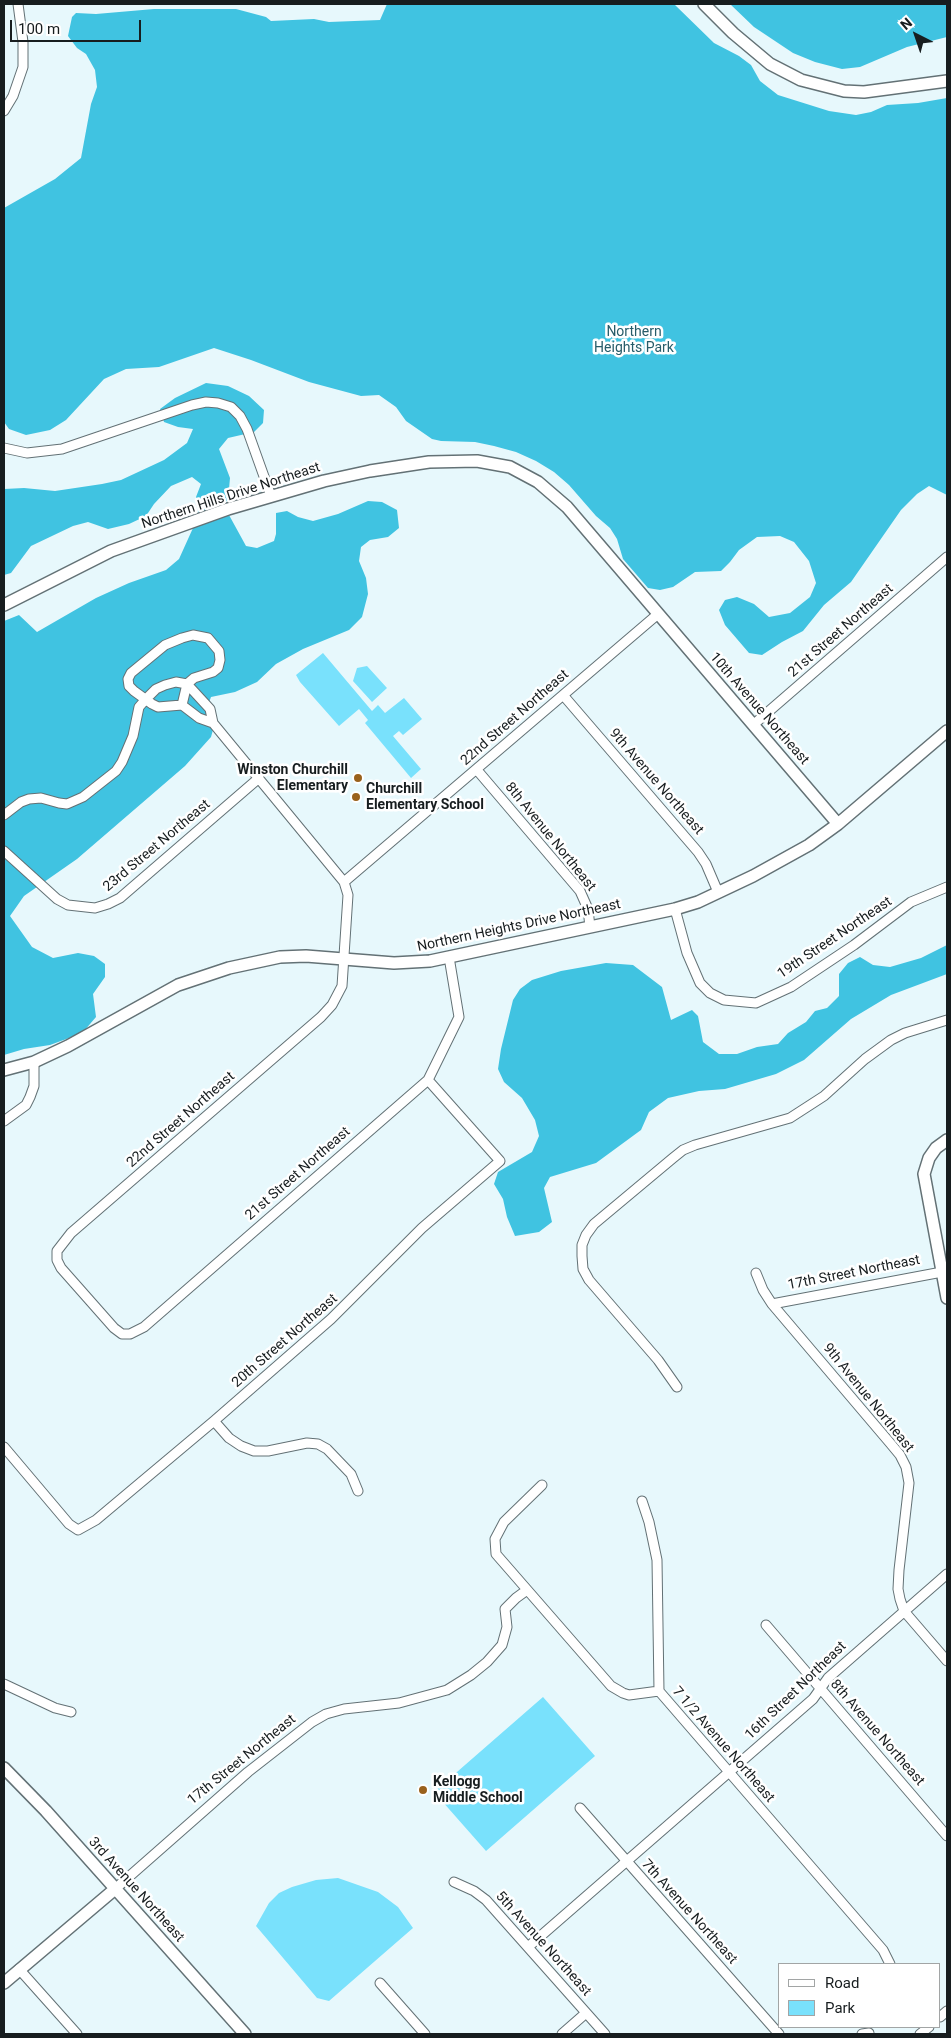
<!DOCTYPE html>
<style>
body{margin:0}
#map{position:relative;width:951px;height:2038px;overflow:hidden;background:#e7f8fc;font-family:Roboto,sans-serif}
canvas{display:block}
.frame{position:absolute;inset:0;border:5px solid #171d1f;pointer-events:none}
.legend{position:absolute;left:778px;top:1963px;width:162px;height:65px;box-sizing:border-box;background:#fff;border:1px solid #a2a5a5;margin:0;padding:6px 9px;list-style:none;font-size:15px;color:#171d1f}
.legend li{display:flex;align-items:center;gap:10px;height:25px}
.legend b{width:25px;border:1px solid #a2a5a5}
.north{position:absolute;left:891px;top:10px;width:50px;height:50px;-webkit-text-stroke:4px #fff;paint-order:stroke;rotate:319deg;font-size:14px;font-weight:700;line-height:20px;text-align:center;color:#171d1f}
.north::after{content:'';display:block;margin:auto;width:18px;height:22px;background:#171d1f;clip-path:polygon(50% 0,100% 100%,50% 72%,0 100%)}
.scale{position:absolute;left:10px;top:20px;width:131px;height:22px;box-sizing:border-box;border:2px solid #171d1f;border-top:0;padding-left:6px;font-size:15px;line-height:18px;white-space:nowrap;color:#171d1f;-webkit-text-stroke:4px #fff;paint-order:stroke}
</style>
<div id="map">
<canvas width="951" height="2038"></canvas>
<div class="frame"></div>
<ul class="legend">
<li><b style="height:6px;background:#fff"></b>Road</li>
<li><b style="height:14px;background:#79e1fc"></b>Park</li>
</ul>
<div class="north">N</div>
<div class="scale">100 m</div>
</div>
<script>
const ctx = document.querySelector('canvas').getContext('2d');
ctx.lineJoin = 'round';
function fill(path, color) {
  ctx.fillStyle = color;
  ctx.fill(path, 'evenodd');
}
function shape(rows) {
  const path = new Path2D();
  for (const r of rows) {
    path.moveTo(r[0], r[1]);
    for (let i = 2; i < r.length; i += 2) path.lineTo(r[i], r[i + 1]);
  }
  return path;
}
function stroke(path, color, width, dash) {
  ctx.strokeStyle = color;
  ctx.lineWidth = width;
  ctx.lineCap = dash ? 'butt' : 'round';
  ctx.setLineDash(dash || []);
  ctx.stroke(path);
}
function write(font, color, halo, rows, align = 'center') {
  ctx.font = font + ' Roboto,sans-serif';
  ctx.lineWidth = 5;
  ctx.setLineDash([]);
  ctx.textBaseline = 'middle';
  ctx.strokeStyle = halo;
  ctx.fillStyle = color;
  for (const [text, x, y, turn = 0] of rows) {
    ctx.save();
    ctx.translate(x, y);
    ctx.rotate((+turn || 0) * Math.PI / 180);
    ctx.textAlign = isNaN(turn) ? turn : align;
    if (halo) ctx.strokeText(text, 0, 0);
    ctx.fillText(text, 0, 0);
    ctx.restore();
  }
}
fill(shape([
 [323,653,372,711,378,705,385,713,404,698,422,719,403,735,399,731,393,736,421,769,411,778,365,723,368,720,359,709,339,726,300,682,296,675],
 [367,666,387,688,372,702,353,681,357,668],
 [543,1697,595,1756,486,1851,434,1792],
 [338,1878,378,1892,398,1907,413,1928,329,2001,317,1998,256,1926,269,1903,279,1893,292,1887,316,1880]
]), '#79e1fc');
fill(shape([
 [387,4,674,4,714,43,739,56,751,65,760,81,778,95,829,111,856,115,871,112,887,105,918,103,947,98,947,495,929,486,917,494,901,510,851,582,824,605,803,631,782,642,762,655,749,653,725,625,719,610,725,600,737,597,754,604,769,617,790,613,810,597,816,583,809,561,794,542,780,536,757,537,739,550,730,562,721,571,695,572,673,587,660,590,648,588,623,559,617,539,610,528,596,516,569,485,554,472,536,461,516,452,494,446,475,442,441,441,432,439,406,421,396,407,379,395,361,396,309,382,251,360,214,348,159,367,126,369,104,379,66,420,50,430,26,435,9,429,4,422,4,208,55,179,81,158,91,104,97,87,95,70,86,54,77,48,68,36,72,17,76,13,96,14,154,9,236,9,266,17,271,21,314,19,329,22,380,20],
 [730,4,947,4,947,37,907,47,860,67,842,69,815,62,793,53,754,27],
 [206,383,228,386,249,396,264,410,263,423,254,432,228,438,219,449,230,478,228,500,215,510,199,514,196,497,201,484,192,477,171,486,154,504,146,516,129,524,108,529,88,522,73,526,31,546,11,573,4,575,4,489,24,488,55,491,102,484,121,480,164,460,187,443,193,429,178,427,164,422,160,409,175,398],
 [368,501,382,502,397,510,399,528,388,537,370,540,361,547,359,561,366,578,368,594,362,617,349,630,303,649,276,664,257,682,235,692,211,697,207,708,216,719,211,737,185,766,77,859,24,896,10,916,32,947,53,958,78,953,94,956,105,964,105,977,93,994,96,1017,84,1031,69,1038,50,1045,24,1049,4,1055,4,621,19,615,37,632,96,598,129,583,166,570,179,559,193,528,211,520,229,515,246,546,257,548,274,541,276,534,276,513,287,511,298,517,313,521,338,514],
 [947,945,947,974,891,995,851,1019,804,1060,776,1074,725,1089,699,1091,668,1098,649,1112,641,1130,596,1163,550,1177,544,1188,552,1222,539,1232,515,1236,507,1217,503,1199,494,1184,498,1172,532,1152,539,1136,535,1120,522,1098,504,1082,498,1069,501,1049,513,1000,520,989,532,980,561,971,606,963,633,965,662,987,671,1020,692,1010,698,1016,703,1042,719,1054,737,1054,757,1047,778,1044,788,1033,806,1022,815,1011,827,1008,839,996,839,974,848,963,860,957,873,965,890,967,921,958]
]), '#40c3e1');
const minor = shape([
 [4,111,13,96,23,67,23,42,18,4],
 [4,448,27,453,62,449,192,405,206,402,218,403,231,407,240,416,247,429,271,496],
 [563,695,698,852,706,864,718,892],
 [182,705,187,684,194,678,213,672,218,668,220,660,219,651,208,638,193,635,182,638,165,645,131,673,128,679,129,686,134,691,152,704,158,707,182,705,199,718,213,723],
 [753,725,947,557],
 [477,770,580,891,588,909,590,927],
 [4,815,21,802,29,799,41,798,59,803,67,804,83,797,116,771,122,762,133,736,139,707,146,699,156,689,165,685,176,682,187,684,210,709,213,723,344,882,348,895,342,986,332,1005,321,1017,71,1233,57,1251,57,1260,61,1268,114,1328,122,1334,130,1334,144,1327,428,1080,459,1017,449,957],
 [4,851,57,899,68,905,95,908,108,904,120,898,259,778],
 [344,882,658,614],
 [675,909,687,953,700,983,710,993,724,1000,756,1003,791,987,854,945,911,902,947,887],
 [4,1121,26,1105,30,1097,34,1086,34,1062],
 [756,1273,763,1290,772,1304,890,1443,900,1455,906,1467,909,1483,899,1570,898,1589,900,1599,904,1611,947,1661],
 [772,1304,942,1272],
 [677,1387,658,1360,589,1280,583,1269,582,1256,582,1245,586,1235,594,1224,673,1158,683,1150,695,1145,790,1118,824,1096,865,1059,891,1040,905,1033,947,1020],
 [214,1421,229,1438,241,1446,254,1451,268,1451,307,1443,318,1444,327,1449,351,1474,358,1491],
 [4,1447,69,1524,78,1530,96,1520,214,1421,331,1319,422,1228,500,1161,428,1080],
 [542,1485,504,1522,495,1539,496,1554,611,1686,623,1693,629,1695,659,1691],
 [642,1501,649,1522,657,1560,659,1691],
 [766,1625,947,1836],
 [4,1684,55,1708,71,1712],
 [659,1691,883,1950,890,1964],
 [580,1808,779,2034],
 [454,1882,474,1891,486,1900,605,2034],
 [115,1889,248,1772,312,1722,326,1714,344,1709,399,1703,447,1690,471,1675,487,1662,502,1645,507,1627,505,1609,516,1598,527,1590],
 [528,1947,813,1699,828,1678,947,1574],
 [19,1969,77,2034],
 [380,1983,425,2034],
 [940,2017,947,2011],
 [562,2034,586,2013],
 [862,2034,869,2033],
 [920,2034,929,2027]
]);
const tertiary = shape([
 [704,4,733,33,770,64,801,80,844,91,864,92,947,81],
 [4,605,111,551,228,509,324,481,370,471,429,462,477,461,510,467,538,482,567,507,838,824],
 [4,1070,34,1062,68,1046,178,985,229,968,280,957,306,956,394,963,430,961,675,909,698,902,753,876,809,845,838,824,947,731],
 [947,1140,936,1148,929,1158,924,1174,947,1298],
 [4,1768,46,1811,245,2034],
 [4,1983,115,1889]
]);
stroke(minor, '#637175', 11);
stroke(tertiary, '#637175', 14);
stroke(minor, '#fff', 9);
stroke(tertiary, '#fff', 11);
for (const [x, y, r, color] of [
 [358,778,5,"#99611c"],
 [356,797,5,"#99611c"],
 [423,1790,5,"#99611c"]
]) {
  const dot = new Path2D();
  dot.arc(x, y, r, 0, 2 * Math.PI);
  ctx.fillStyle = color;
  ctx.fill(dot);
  stroke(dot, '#fff', 2);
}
write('14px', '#275c69', '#fff', [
 ["Northern",634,332],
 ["Heights Park",634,348]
]);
write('14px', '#171d1f', '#fff', [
 ["Northern Hills Drive Northeast",231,496,-18],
 ["21st Street Northeast",841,631,-41],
 ["10th Avenue Northeast",759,709,49],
 ["22nd Street Northeast",515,718,-41],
 ["9th Avenue Northeast",656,782,49],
 ["8th Avenue Northeast",550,837,51],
 ["23rd Street Northeast",157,846,-40],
 ["Northern Heights Drive Northeast",519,926,-12],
 ["19th Street Northeast",835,938,-34],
 ["22nd Street Northeast",181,1120,-41],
 ["21st Street Northeast",298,1174,-41],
 ["17th Street Northeast",854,1273,-11],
 ["20th Street Northeast",285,1341,-41],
 ["9th Avenue Northeast",868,1398,51],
 ["16th Street Northeast",796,1691,-44],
 ["8th Avenue Northeast",877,1733,49],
 ["7 1/2 Avenue Northeast",723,1745,49],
 ["17th Street Northeast",242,1760,-39],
 ["3rd Avenue Northeast",136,1890,48],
 ["7th Avenue Northeast",689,1912,48],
 ["5th Avenue Northeast",543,1944,48]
]);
write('bold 14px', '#171d1f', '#fff', [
 ["Winston Churchill",348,770,"right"],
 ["Elementary",348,786,"right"],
 ["Churchill",366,789],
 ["Elementary School",366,805],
 ["Kellogg",433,1782],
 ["Middle School",433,1798]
], 'left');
</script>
